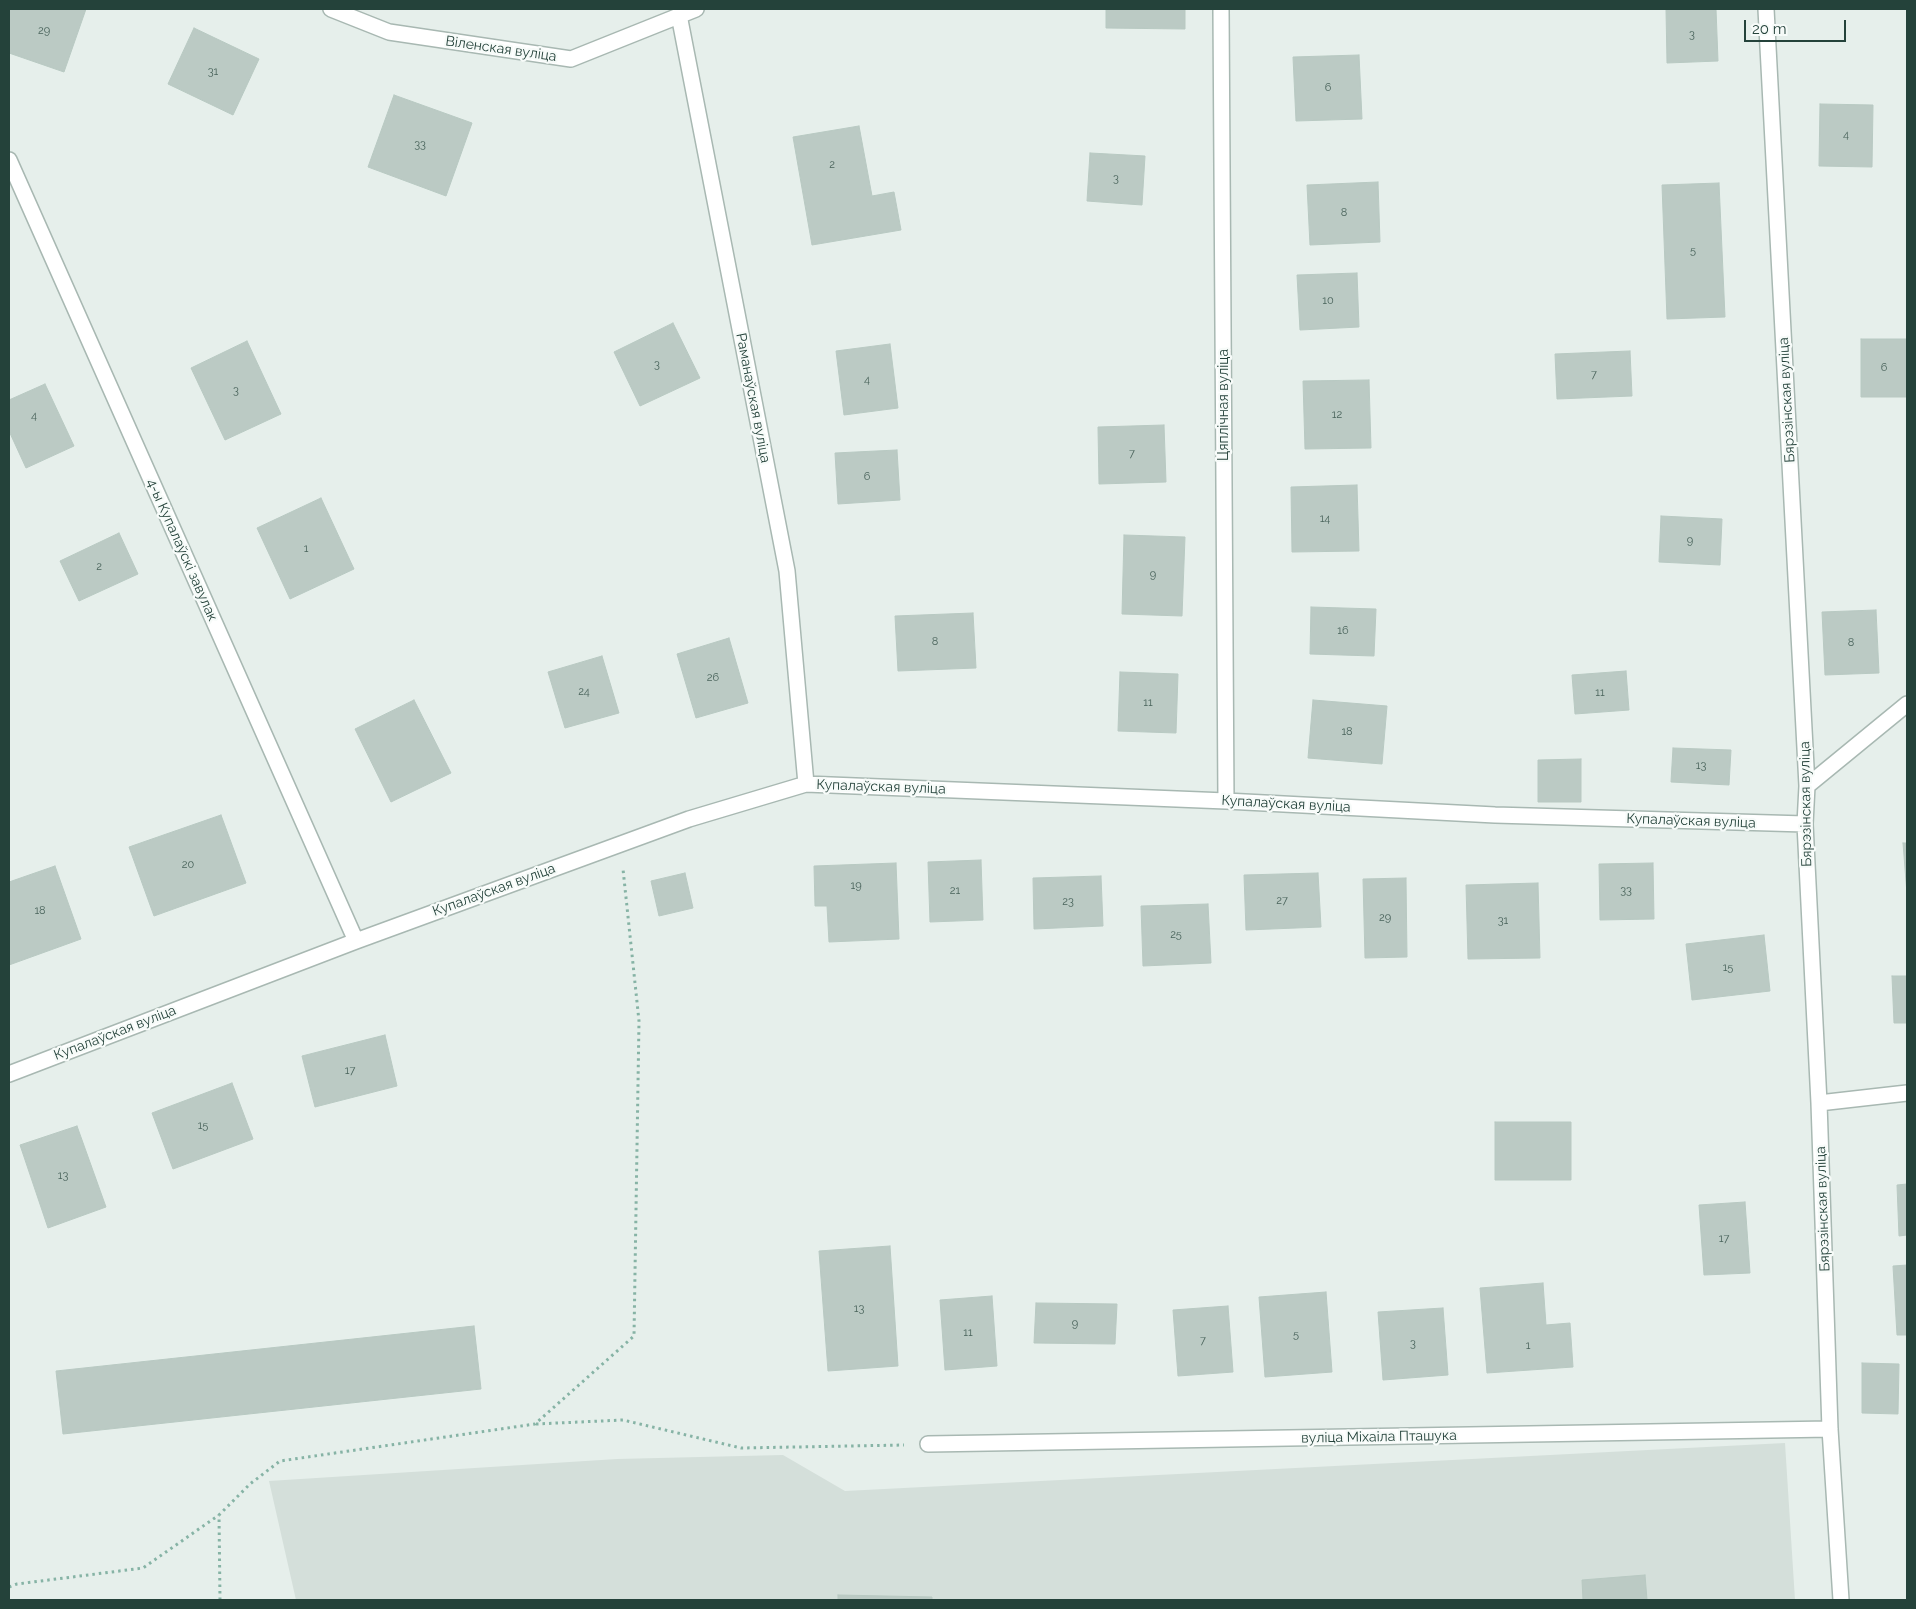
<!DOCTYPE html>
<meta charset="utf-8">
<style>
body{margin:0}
#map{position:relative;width:1916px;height:1609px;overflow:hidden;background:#e6efeb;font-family:Raleway,sans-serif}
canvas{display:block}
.frame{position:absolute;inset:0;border:10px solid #24423a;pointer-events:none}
.scale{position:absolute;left:1744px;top:20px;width:102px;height:22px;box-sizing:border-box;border:2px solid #24423a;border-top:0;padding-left:6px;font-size:15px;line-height:18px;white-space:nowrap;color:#24423a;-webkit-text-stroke:4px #f7fbf9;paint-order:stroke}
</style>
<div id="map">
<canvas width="1916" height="1609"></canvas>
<div class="frame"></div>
<div class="scale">20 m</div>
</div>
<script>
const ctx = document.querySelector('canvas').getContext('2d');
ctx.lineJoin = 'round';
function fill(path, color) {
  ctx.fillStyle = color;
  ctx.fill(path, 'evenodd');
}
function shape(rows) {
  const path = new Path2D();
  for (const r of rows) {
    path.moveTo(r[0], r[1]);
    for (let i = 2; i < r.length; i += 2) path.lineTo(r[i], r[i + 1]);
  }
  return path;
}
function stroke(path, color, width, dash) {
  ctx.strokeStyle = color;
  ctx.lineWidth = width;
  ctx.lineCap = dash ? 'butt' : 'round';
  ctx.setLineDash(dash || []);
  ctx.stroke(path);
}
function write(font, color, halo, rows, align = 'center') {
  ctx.font = font + ' Raleway,sans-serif';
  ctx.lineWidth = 4.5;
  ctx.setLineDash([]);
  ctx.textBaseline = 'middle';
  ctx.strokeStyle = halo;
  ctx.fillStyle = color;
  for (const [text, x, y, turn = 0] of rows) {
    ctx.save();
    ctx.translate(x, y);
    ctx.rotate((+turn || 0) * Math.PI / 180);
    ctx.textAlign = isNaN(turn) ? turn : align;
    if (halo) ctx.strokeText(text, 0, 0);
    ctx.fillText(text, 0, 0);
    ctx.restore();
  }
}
fill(shape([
 [1785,1443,1795,1600,296,1600,269,1481,617,1459,783,1455,845,1491]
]), '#d4dfda');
const building = shape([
 [9,9,86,9,64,72,9,53,9,9],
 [1106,9,1185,9,1185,29,1106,28,1106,9],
 [1666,9,1716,9,1718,61,1667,63,1666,9],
 [194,28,259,59,233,115,168,84,194,28],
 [1359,55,1362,119,1296,121,1293,57,1359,55],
 [394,95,472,123,446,196,368,167,394,95],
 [1820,104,1873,105,1872,167,1819,166,1820,104],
 [859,126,872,196,894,192,901,230,812,245,793,137,859,126],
 [1090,153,1145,156,1142,205,1087,201,1090,153],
 [1378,182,1380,242,1310,245,1307,185,1378,182],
 [1719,183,1725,317,1667,319,1662,185,1719,183],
 [1357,273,1359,327,1300,330,1297,275,1357,273],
 [673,323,700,378,640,406,614,352,673,323],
 [1861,339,1907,339,1907,397,1861,397,1861,339],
 [247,341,281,414,225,440,191,368,247,341],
 [890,344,898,408,844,415,836,351,890,344],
 [1630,351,1632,396,1557,399,1555,354,1630,351],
 [1369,380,1371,448,1305,449,1303,381,1369,380],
 [45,384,74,446,26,468,9,431,9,400,45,384],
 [1164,425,1166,482,1099,484,1098,427,1164,425],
 [897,450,900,500,838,504,835,453,897,450],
 [1357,485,1359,551,1292,552,1291,487,1357,485],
 [321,498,354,569,290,599,257,528,321,498],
 [1661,516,1722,519,1720,565,1659,562,1661,516],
 [119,533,138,574,79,601,60,561,119,533],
 [1124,535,1185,537,1182,616,1122,614,1124,535],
 [1311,607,1376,609,1374,656,1310,654,1311,607],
 [1876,610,1879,673,1825,675,1822,612,1876,610],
 [973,613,976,668,898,671,895,616,973,613],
 [729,638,748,703,696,718,677,654,729,638],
 [602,656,619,713,565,728,548,672,602,656],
 [1626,671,1629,710,1575,714,1572,675,1626,671],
 [1120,672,1178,674,1176,733,1118,731,1120,672],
 [414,700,451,773,391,802,355,729,414,700],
 [1313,700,1387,706,1382,764,1308,758,1313,700],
 [1673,748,1731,750,1729,785,1671,782,1673,748],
 [1581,759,1581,802,1538,802,1538,760,1581,759],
 [221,815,246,883,154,916,129,847,221,815],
 [1903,843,1907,843,1907,894,1903,843],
 [981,860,983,920,930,922,928,862,981,860],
 [896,863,899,939,829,942,827,906,815,906,814,866,896,863],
 [1653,863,1654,919,1600,920,1599,864,1653,863],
 [55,866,81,939,9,965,9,882,55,866],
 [685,873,693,908,659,916,651,881,685,873],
 [1318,873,1321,927,1246,930,1244,875,1318,873],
 [1101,876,1103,926,1034,929,1033,878,1101,876],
 [1406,878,1407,957,1365,958,1363,879,1406,878],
 [1538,883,1540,958,1468,959,1466,885,1538,883],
 [1208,904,1211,963,1143,966,1141,906,1208,904],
 [1764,935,1770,991,1692,1000,1686,944,1764,935],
 [1892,976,1907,976,1907,1023,1894,1023,1892,976],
 [385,1035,397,1086,315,1107,302,1056,385,1035],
 [232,1083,253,1139,173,1169,152,1113,232,1083],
 [1495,1122,1571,1122,1571,1180,1495,1180,1495,1122],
 [77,1126,106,1207,48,1228,20,1145,77,1126],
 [1907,1184,1907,1235,1899,1236,1897,1185,1907,1184],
 [1745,1202,1750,1273,1704,1275,1699,1205,1745,1202],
 [890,1246,898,1366,828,1371,819,1251,890,1246],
 [1907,1265,1907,1335,1897,1335,1893,1266,1907,1265],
 [1543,1283,1546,1325,1570,1323,1573,1367,1487,1373,1480,1288,1543,1283],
 [1326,1292,1332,1372,1265,1377,1259,1297,1326,1292],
 [992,1296,997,1366,945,1370,940,1300,992,1296],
 [1036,1303,1117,1304,1115,1344,1034,1343,1036,1303],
 [1228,1306,1233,1372,1178,1376,1173,1310,1228,1306],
 [1443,1308,1448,1375,1383,1380,1378,1312,1443,1308],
 [474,1326,481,1389,63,1434,56,1371,474,1326],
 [1862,1363,1899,1364,1898,1414,1862,1413,1862,1363],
 [1645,1575,1647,1600,1583,1600,1582,1580,1645,1575],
 [838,1595,932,1597,932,1600,838,1600,838,1595]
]);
fill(building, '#bbcac4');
stroke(building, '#b8c9c2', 1);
const minor = shape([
 [331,9,389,32,571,59,696,9],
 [1221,9,1226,801],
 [1766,9,1807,786,1805,824,1819,1103,1830,1429,1841,1600],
 [679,15,787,571,806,784],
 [9,160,356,941],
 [1807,786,1907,704],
 [9,1074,356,941,689,819,806,784,1226,801,1495,815,1805,824],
 [1819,1103,1907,1093],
 [928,1444,1830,1429]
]);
stroke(minor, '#a8b8b2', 18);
stroke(shape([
 [536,1424,623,1420,741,1448,904,1445],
 [9,1587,17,1584,143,1568,219,1515],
 [220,1600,219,1515,250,1484,280,1461,535,1424,634,1336,639,1021,623,869]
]), '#86b3a5', 3, [2.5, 4]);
stroke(minor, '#fff', 15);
write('11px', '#4a645c', null, [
 ["29",44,31],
 ["3",1692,35],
 ["31",213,72],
 ["6",1328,88],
 ["4",1846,135],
 ["33",420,145],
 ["2",832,165],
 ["3",1116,179],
 ["8",1344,213],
 ["5",1693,251],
 ["10",1328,301],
 ["3",657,365],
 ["6",1884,368],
 ["7",1594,375],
 ["4",867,380],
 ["3",236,391],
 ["12",1337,415],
 ["4",34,416],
 ["7",1132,454],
 ["6",867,477],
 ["14",1325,519],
 ["9",1690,541],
 ["1",306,549],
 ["2",99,567],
 ["9",1153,575],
 ["16",1343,631],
 ["8",935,642],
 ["8",1851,643],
 ["26",713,678],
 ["24",584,692],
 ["11",1600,693],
 ["11",1148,703],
 ["18",1347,732],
 ["13",1701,766],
 ["20",188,865],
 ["19",856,886],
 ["21",955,891],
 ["33",1626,891],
 ["27",1282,901],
 ["23",1068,902],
 ["18",40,911],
 ["29",1385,918],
 ["31",1503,921],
 ["25",1176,935],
 ["15",1728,968],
 ["17",350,1071],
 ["15",203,1126],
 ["13",63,1176],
 ["17",1724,1239],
 ["13",859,1309],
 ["9",1075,1324],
 ["11",968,1333],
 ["5",1296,1335],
 ["7",1203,1341],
 ["3",1413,1344],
 ["1",1528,1346]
]);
write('14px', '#24423a', '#f7fbf9', [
 ["Віленская вуліца",501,49,8],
 ["Раманаўская вуліца",753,398,79],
 ["Бярэзінская вуліца",1787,400,-93],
 ["Цяплічная вуліца",1224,405,-90],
 ["4-ы Купалаўскі завулак",182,550,66],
 ["Купалаўская вуліца",881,787,2],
 ["Купалаўская вуліца",1286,804,3],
 ["Бярэзінская вуліца",1806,804,-91],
 ["Купалаўская вуліца",1691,821,2],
 ["Купалаўская вуліца",494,890,-20],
 ["Купалаўская вуліца",115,1033,-21],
 ["Бярэзінская вуліца",1823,1209,-92],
 ["вуліца Міхаіла Пташука",1379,1437,-1]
]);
</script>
